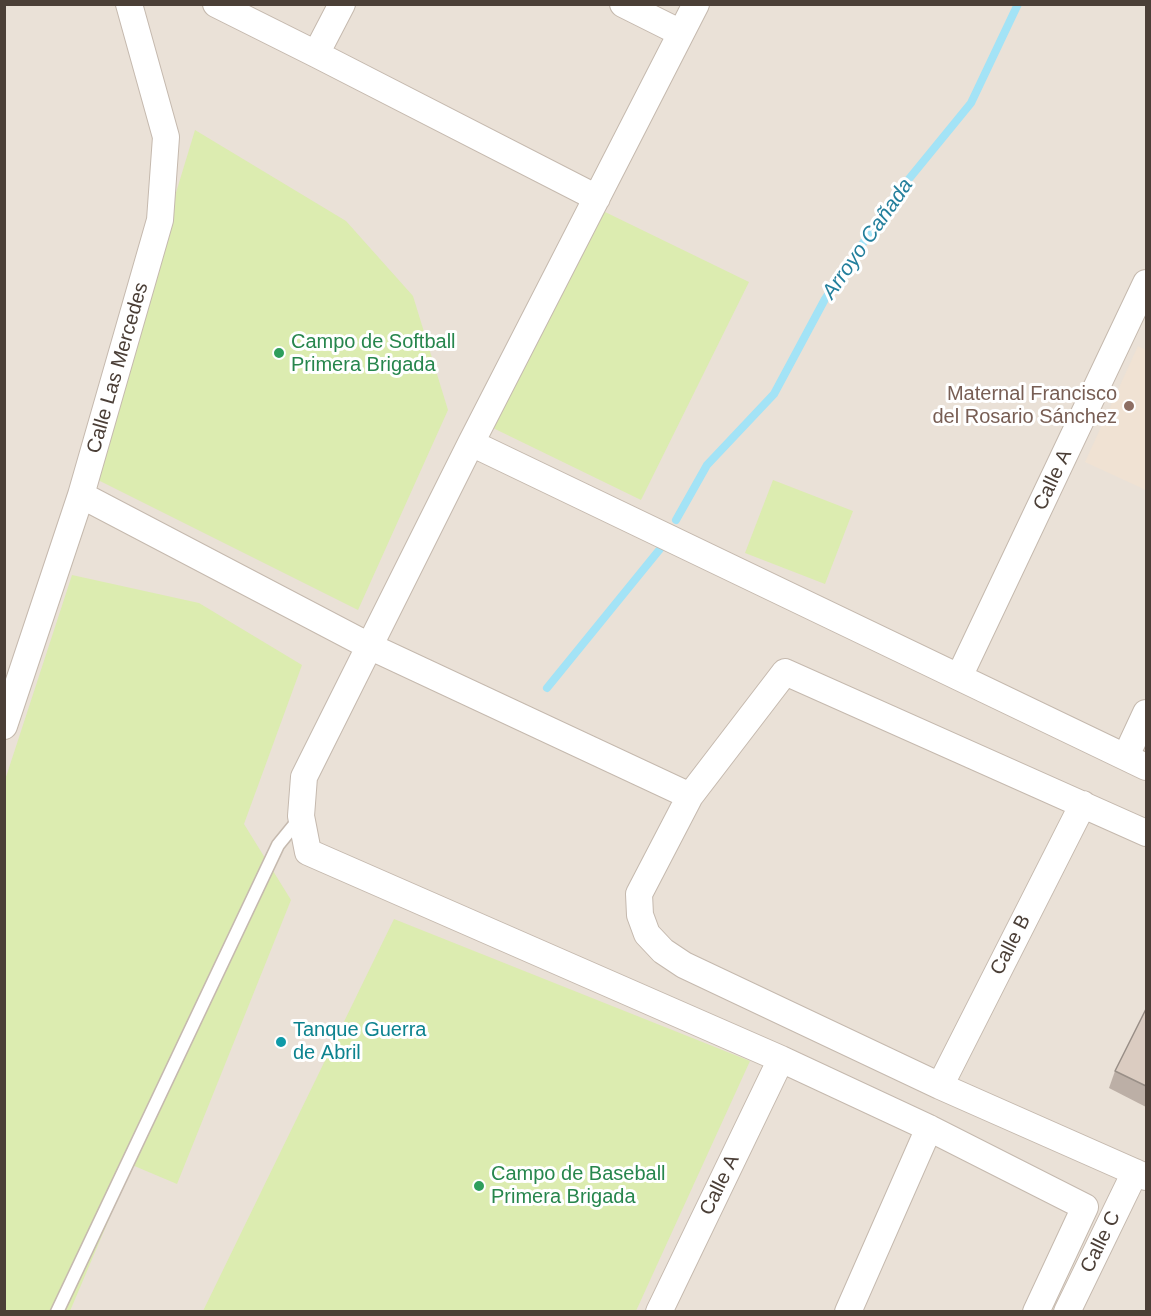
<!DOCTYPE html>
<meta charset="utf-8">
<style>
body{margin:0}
#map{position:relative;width:1151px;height:1316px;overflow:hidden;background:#f6f0ea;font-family:Arial,sans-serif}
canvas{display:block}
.frame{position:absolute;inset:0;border:6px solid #4b3f37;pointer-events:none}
</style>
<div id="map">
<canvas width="1151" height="1316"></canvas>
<div class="frame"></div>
</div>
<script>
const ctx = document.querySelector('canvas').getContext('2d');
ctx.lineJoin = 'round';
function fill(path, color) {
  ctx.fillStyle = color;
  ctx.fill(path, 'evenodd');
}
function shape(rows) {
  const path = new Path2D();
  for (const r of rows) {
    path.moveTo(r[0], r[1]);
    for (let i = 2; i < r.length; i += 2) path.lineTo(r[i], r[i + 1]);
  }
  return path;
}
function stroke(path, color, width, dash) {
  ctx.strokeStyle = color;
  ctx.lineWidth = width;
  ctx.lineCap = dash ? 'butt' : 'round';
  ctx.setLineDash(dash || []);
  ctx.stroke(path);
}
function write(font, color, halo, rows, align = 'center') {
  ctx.font = font + ' Arial,sans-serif';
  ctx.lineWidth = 6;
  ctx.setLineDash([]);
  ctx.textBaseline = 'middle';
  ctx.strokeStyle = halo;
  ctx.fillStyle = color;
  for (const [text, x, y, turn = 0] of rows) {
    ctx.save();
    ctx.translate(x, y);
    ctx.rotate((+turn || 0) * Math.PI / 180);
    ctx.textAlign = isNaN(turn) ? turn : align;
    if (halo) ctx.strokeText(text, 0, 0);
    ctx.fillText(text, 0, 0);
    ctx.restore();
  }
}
fill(shape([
 [5,5,1146,5,1146,1311,5,1311]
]), '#eae1d7');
fill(shape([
 [1138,346,1146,350,1146,490,1085,462]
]), '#f0e2d3');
fill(shape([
 [195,130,346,221,413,296,448,410,358,610,90,476],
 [601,210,749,282,641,500,493,428],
 [773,480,853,511,825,584,745,553],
 [72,575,199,603,302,665,244,824,291,900,177,1184,132,1165,70,1311,5,1312,5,780],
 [394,919,750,1061,636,1311,203,1311]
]), '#dcecb0');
stroke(shape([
 [676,520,707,465,774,394,825,299,895,196,971,103,1018,4],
 [547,688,660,549]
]), '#a3e3f6', 8);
const lane = shape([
 [57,1312,278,845,300,818]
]);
const street = shape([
 [216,4,316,54,597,198],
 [623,4,681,33],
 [696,4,471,443,304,777,301,816,308,852,781,1059,929,1128,1085,1207,1036,1312],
 [316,54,342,4],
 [471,443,1146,767],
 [81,495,369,646,690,796],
 [959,677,1146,283],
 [4,726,81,495,160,220,166,137,129,4],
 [1126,756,1146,713],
 [1146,833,785,672,690,796,639,894,640,915,647,934,663,951,684,965,940,1086,1146,1177],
 [940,1086,1083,804],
 [659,1312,781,1059],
 [848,1312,929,1128],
 [1067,1312,1135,1172]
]);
stroke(lane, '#c5b9ae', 15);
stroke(street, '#c5b9ae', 28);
stroke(lane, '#fff', 12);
stroke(street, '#fff', 26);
fill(shape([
 [1146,1009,1146,1107,1109,1088,1115,1071]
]), '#bcafa6');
const building = shape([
 [1146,1009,1146,1086,1115,1071,1146,1009]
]);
fill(building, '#dbccc1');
stroke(building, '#998f87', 1.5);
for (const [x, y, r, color] of [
 [279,353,6,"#2e9e5b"],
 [1129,406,6,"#8d6e63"],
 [281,1042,6,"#0f9aa8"],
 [479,1186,6,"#2e9e5b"]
]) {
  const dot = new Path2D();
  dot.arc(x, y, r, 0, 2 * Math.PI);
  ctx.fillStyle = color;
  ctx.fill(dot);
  stroke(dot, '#fff', 2);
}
write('20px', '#27864d', '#fff', [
 ["Campo de Softball",291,342],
 ["Primera Brigada",291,365],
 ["Campo de Baseball",491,1174],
 ["Primera Brigada",491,1197]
], 'left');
write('20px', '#4b3f37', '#fff', [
 ["Calle Las Mercedes",118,368,-74],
 ["Calle A",1053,480,-65],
 ["Calle B",1011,945,-63],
 ["Calle A",720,1185,-64],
 ["Calle C",1101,1242,-64]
]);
write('20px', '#785e54', '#fff', [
 ["Maternal Francisco",1117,394],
 ["del Rosario Sánchez",1117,417]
], 'right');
write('20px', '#0d838f', '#fff', [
 ["Tanque Guerra",293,1030],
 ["de Abril",293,1053]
], 'left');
write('italic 21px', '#237f9c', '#fff', [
 ["Arroyo Cañada",868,239,-55]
]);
</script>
